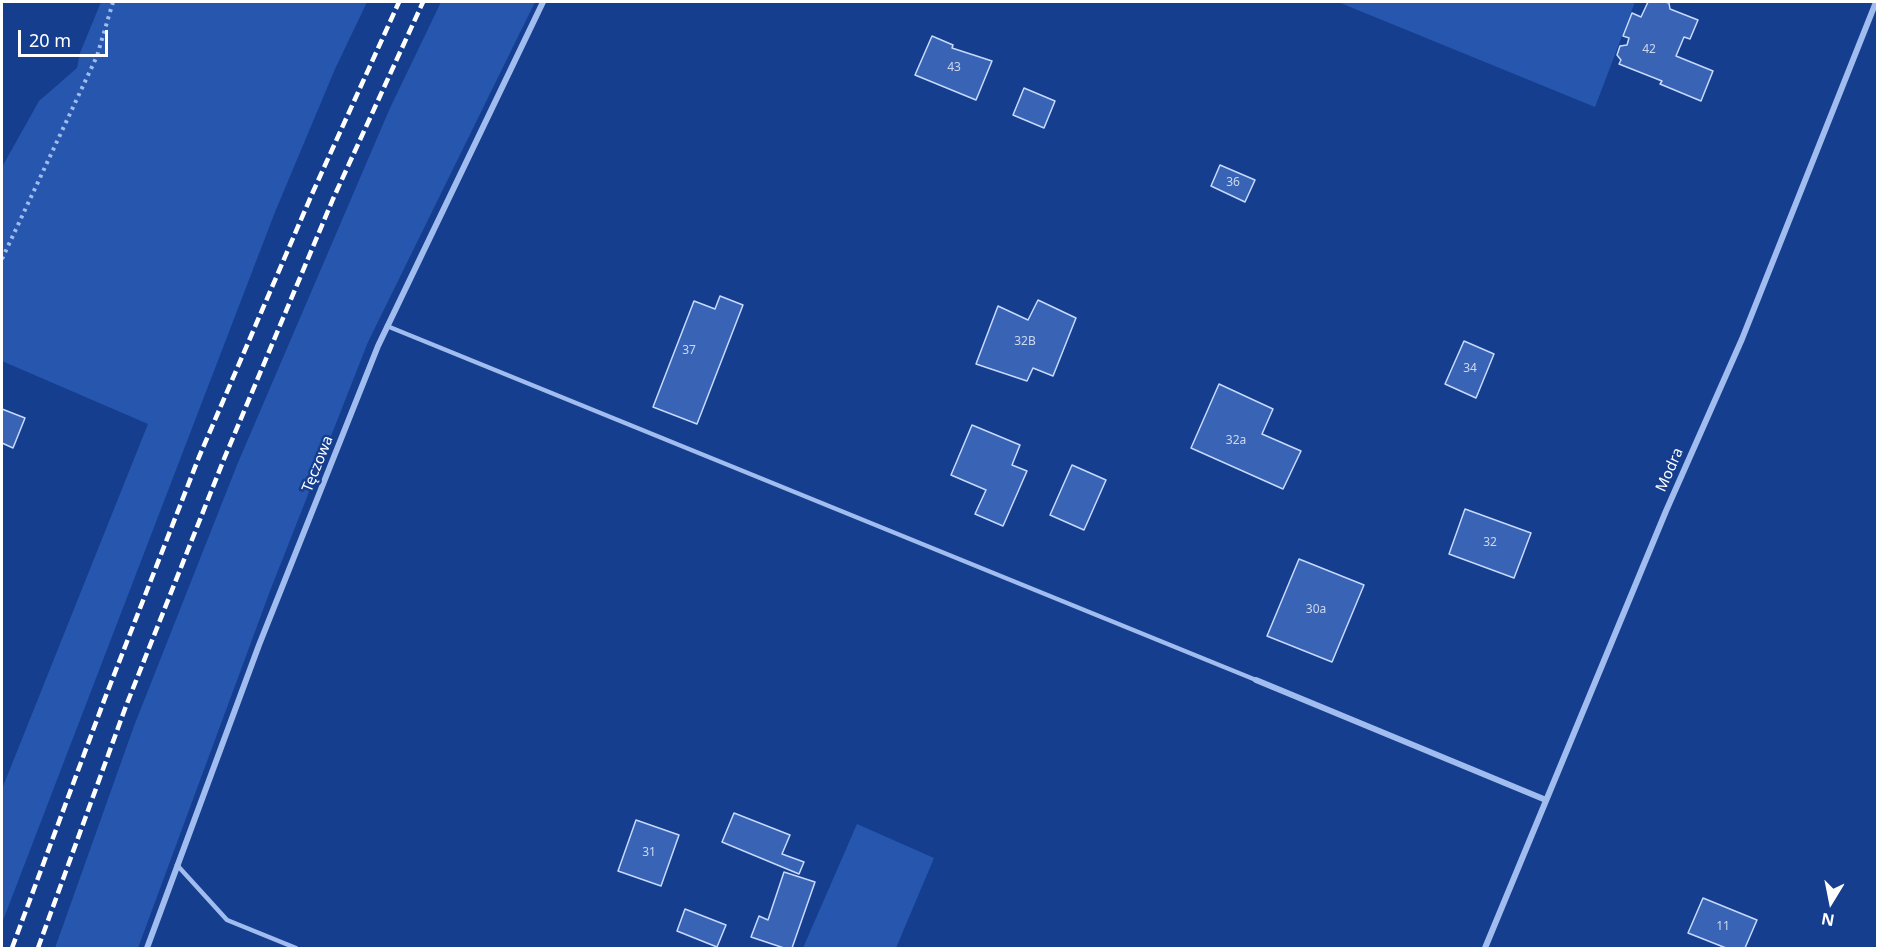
<!DOCTYPE html>
<meta charset="utf-8">
<style>
body{margin:0}
#map{position:relative;width:1879px;height:950px;overflow:hidden;background:#153e8f;font-family:"Noto Sans",sans-serif}
canvas{display:block}
.frame{position:absolute;inset:0;border:3px solid #fff;pointer-events:none}
.north{position:absolute;left:1801px;top:872px;width:60px;height:60px;-webkit-text-stroke:4px #153e8f;paint-order:stroke;rotate:190deg;font-size:16px;font-weight:700;line-height:24px;text-align:center;color:#fff}
.north::after{content:'';display:block;margin:auto;width:21px;height:27px;background:#fff;clip-path:polygon(50% 0,100% 100%,50% 72%,0 100%)}
.scale{position:absolute;left:18px;top:30px;width:90px;height:27px;box-sizing:border-box;border:3px solid #fff;border-top:0;padding-left:8px;font-size:18px;line-height:21px;white-space:nowrap;color:#fff;-webkit-text-stroke:4px #153e8f;paint-order:stroke}
</style>
<div id="map">
<canvas width="1879" height="950"></canvas>
<div class="frame"></div>
<div class="north">N</div>
<div class="scale">20 m</div>
</div>
<script>
const ctx = document.querySelector('canvas').getContext('2d');
ctx.lineJoin = 'round';
function fill(path, color) {
  ctx.fillStyle = color;
  ctx.fill(path, 'evenodd');
}
function shape(rows) {
  const path = new Path2D();
  for (const r of rows) {
    path.moveTo(r[0], r[1]);
    for (let i = 2; i < r.length; i += 2) path.lineTo(r[i], r[i + 1]);
  }
  return path;
}
function stroke(path, color, width, dash) {
  ctx.strokeStyle = color;
  ctx.lineWidth = width;
  ctx.lineCap = dash ? 'butt' : 'round';
  ctx.setLineDash(dash || []);
  ctx.stroke(path);
}
function write(font, color, halo, rows, align = 'center') {
  ctx.font = font + ' "Noto Sans",sans-serif';
  ctx.lineWidth = 5;
  ctx.setLineDash([]);
  ctx.textBaseline = 'middle';
  ctx.strokeStyle = halo;
  ctx.fillStyle = color;
  for (const [text, x, y, turn = 0] of rows) {
    ctx.save();
    ctx.translate(x, y);
    ctx.rotate((+turn || 0) * Math.PI / 180);
    ctx.textAlign = isNaN(turn) ? turn : align;
    if (halo) ctx.strokeText(text, 0, 0);
    ctx.fillText(text, 0, 0);
    ctx.restore();
  }
}
fill(shape([
 [101,2,367,2,335,69,275,212,2,923,2,789,148,424,2,361,2,167,39,101,77,68,80,53],
 [441,2,535,2,368,342,270,591,138,948,55,948,134,726,237,465,390,108],
 [1338,2,1635,2,1595,107],
 [857,824,934,858,896,948,803,948]
]), '#2756ae');
const building = shape([
 [1648,2,1665,2,1669,3,1670,9,1698,20,1690,39,1684,37,1676,56,1713,71,1701,101,1660,84,1662,81,1619,64,1621,60,1617,55,1620,46,1627,45,1629,38,1623,36,1632,13,1641,17,1648,2],
 [932,36,953,45,952,48,992,61,976,100,915,75,932,36],
 [1024,88,1055,101,1044,128,1013,115,1024,88],
 [1220,165,1255,180,1245,202,1211,186,1220,165],
 [720,296,743,305,697,424,653,407,694,301,715,309,720,296],
 [1038,300,1076,318,1053,376,1033,368,1027,381,976,364,998,306,1028,320,1038,300],
 [1464,341,1494,354,1476,398,1445,384,1464,341],
 [1219,384,1273,409,1262,434,1301,451,1283,489,1191,448,1219,384],
 [2,409,25,418,13,448,2,443,2,409],
 [972,425,1020,445,1012,465,1027,471,1003,526,975,514,986,490,951,475,972,425],
 [1072,465,1106,480,1084,530,1050,515,1072,465],
 [1465,509,1531,533,1514,578,1449,554,1465,509],
 [1299,559,1364,585,1332,662,1267,636,1299,559],
 [734,813,790,835,782,854,804,862,799,874,722,842,734,813],
 [636,820,679,835,661,886,618,871,636,820],
 [784,872,815,882,792,948,784,948,751,937,759,916,768,920,784,872],
 [1703,898,1757,920,1745,948,1726,948,1688,933,1703,898],
 [685,909,726,925,717,947,677,931,685,909]
]);
fill(building, '#3964b6');
stroke(building, '#c8dafc', 1.5);
stroke(shape([
 [2,259,97,56,113,2]
]), '#a1bdf0', 4, [3, 4.5]);
stroke(shape([
 [387,326,1256,680],
 [177,865,227,920,296,948]
]), '#a1bdf0', 4.5);
stroke(shape([
 [1256,680,1546,800],
 [147,948,259,645,378,346,543,2],
 [1485,948,1666,511,1742,339,1876,2]
]), '#a1bdf0', 6);
stroke(shape([
 [12,948,105,698,199,457,312,194,399,2],
 [38,948,126,706,224,459,333,199,423,2]
]), '#fff', 4.5, [10, 4.5]);
write('12px', '#ced8ed', null, [
 ["42",1649,50],
 ["43",954,68],
 ["36",1233,183],
 ["32B",1025,342],
 ["37",689,351],
 ["34",1470,369],
 ["32a",1236,441],
 ["32",1490,543],
 ["30a",1316,610],
 ["31",649,853],
 ["11",1723,927]
]);
write('15px', '#fff', '#153e8f', [
 ["Tęczowa",318,464,-68],
 ["Modra",1670,470,-66]
]);
</script>
